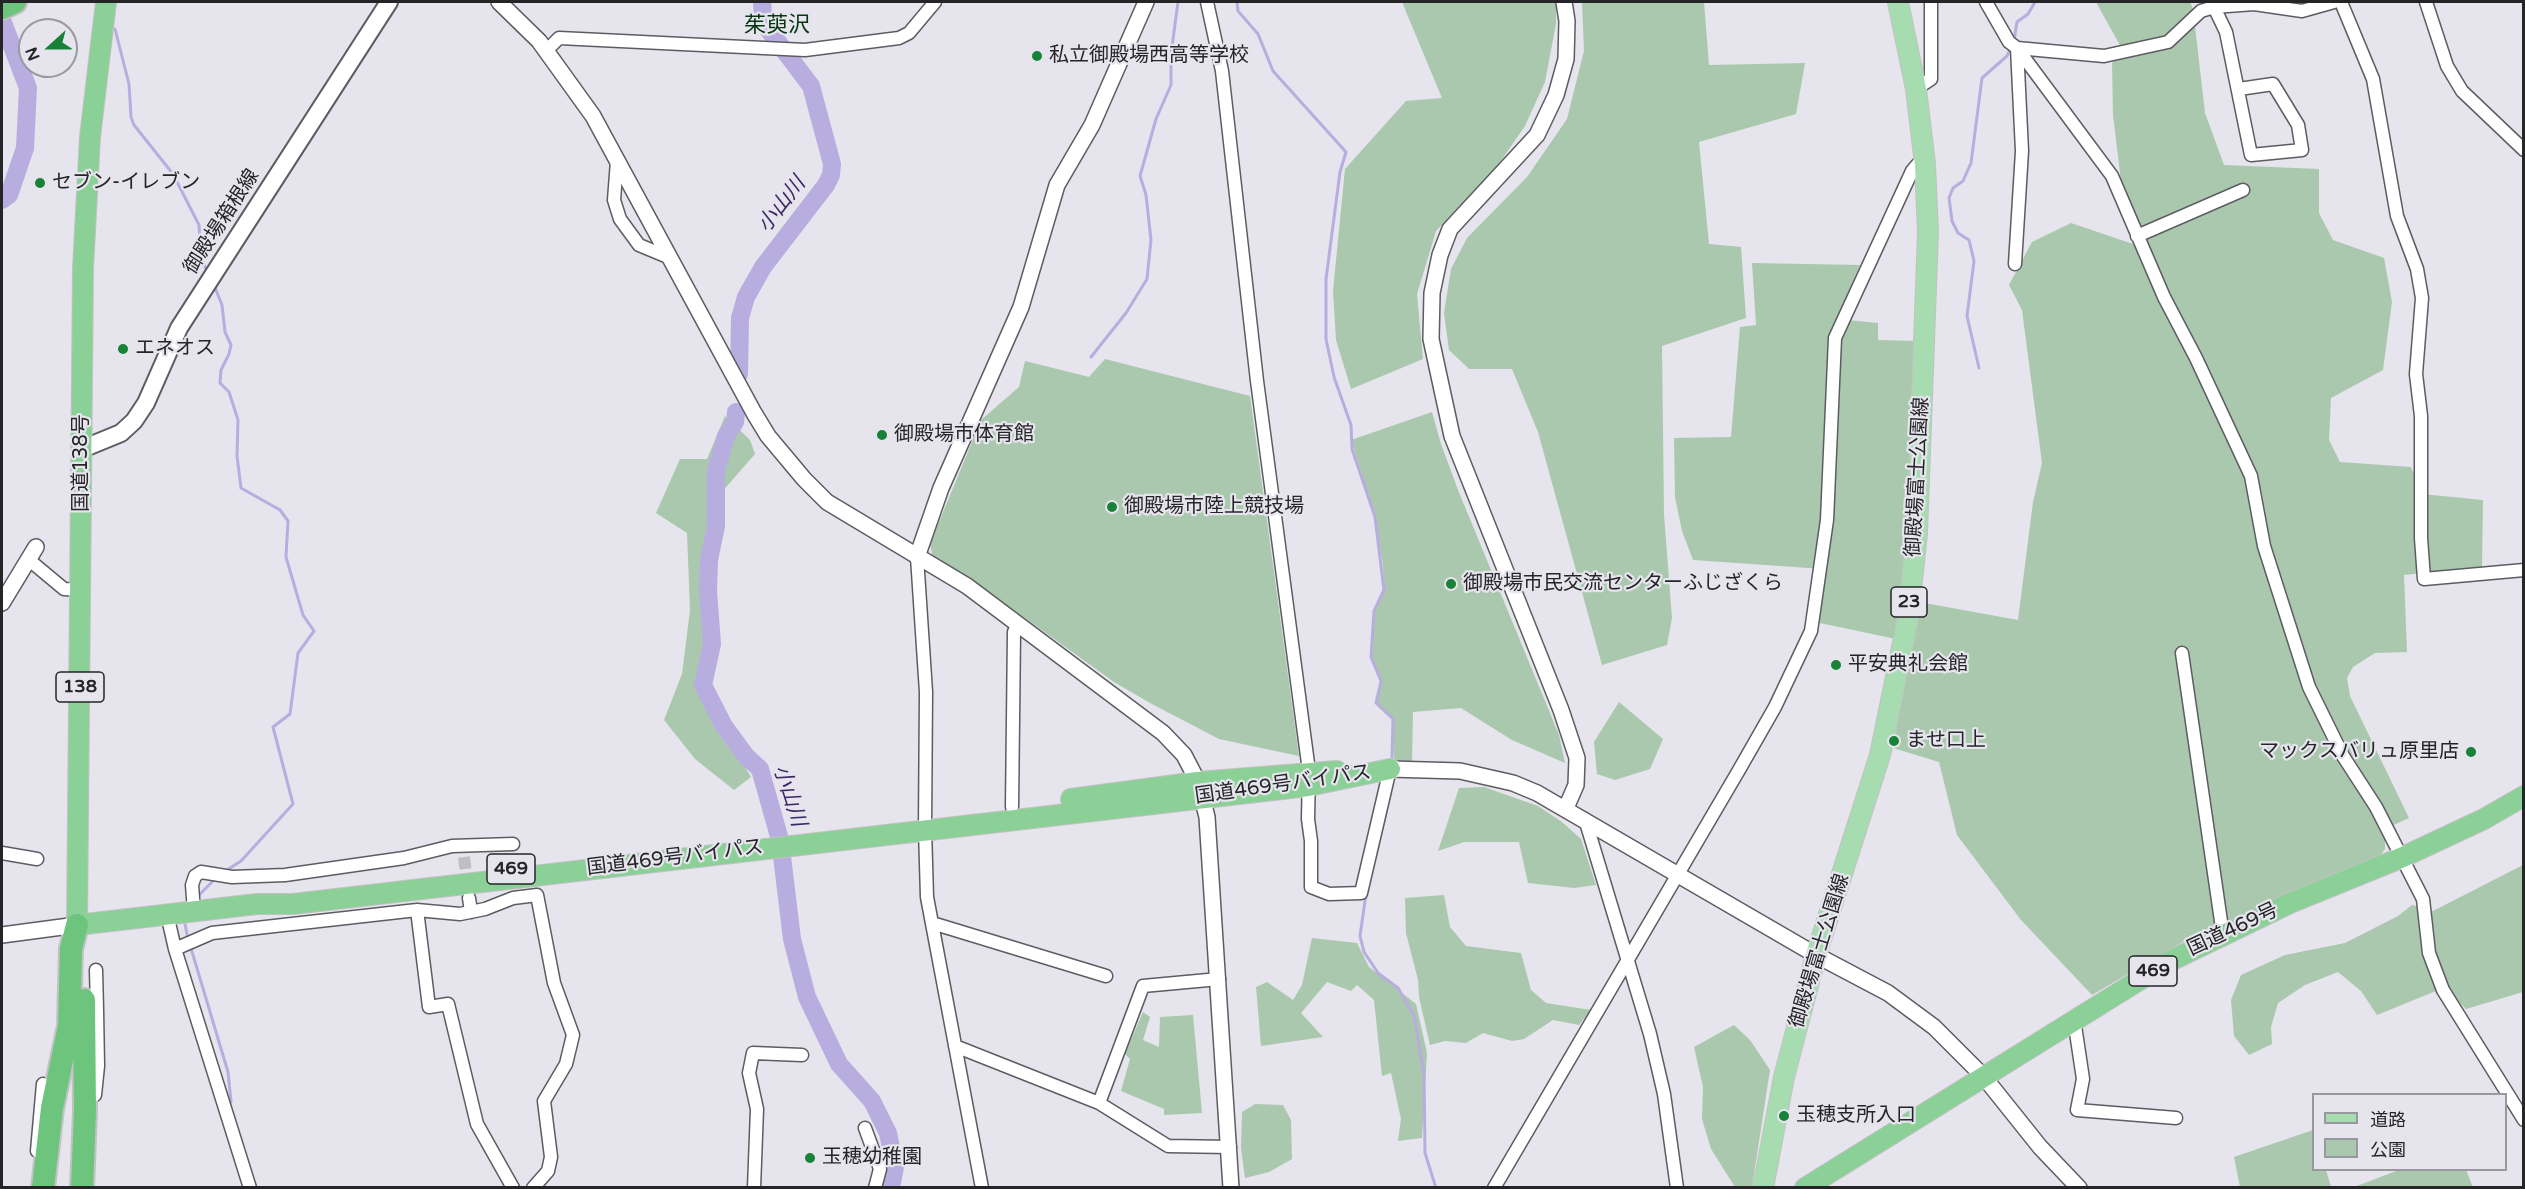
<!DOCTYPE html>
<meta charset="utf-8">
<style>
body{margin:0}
#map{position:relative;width:2525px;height:1189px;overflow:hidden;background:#e6e4ec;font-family:"Varela Round","Noto Sans JP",sans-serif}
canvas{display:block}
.frame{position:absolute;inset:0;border:3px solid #252528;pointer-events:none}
.legend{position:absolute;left:2312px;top:1093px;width:195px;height:78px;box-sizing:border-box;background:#e6e4ec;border:2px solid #99989e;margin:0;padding:8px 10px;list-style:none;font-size:18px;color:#252528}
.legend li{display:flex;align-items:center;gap:12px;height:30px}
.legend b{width:30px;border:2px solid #99989e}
.north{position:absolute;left:18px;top:18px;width:60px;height:60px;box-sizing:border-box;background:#e6e4ec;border:2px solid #99989e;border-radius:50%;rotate:249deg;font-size:16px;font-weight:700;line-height:24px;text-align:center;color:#252528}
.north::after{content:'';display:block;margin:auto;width:21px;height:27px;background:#178238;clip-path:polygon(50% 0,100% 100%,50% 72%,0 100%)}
</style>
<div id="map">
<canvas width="2525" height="1189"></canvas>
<div class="frame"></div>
<ul class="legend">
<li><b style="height:8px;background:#a7dcb1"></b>道路</li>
<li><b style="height:16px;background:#aac8ad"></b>公園</li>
</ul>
<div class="north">N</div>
</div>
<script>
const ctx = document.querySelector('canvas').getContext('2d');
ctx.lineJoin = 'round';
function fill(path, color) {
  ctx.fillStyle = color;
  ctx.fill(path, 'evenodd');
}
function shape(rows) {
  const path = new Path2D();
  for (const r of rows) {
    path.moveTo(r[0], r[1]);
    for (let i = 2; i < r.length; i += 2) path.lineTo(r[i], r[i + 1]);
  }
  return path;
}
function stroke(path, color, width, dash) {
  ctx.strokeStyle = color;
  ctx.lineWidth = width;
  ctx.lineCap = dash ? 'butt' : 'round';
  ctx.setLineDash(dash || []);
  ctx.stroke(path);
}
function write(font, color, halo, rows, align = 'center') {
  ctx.font = font + ' "Varela Round","Noto Sans JP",sans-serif';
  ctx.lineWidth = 4.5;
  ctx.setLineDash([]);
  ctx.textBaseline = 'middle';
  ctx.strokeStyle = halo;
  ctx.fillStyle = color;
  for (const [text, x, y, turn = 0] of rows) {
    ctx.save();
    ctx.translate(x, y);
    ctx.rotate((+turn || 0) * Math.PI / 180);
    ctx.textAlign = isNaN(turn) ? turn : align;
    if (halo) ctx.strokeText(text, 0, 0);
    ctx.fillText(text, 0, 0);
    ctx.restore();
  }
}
fill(shape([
 [1402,2,1556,2,1556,24,1545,82,1525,126,1498,165,1436,231,1417,294,1423,359,1351,389,1336,340,1333,291,1345,169,1406,101,1442,98],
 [1582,2,1704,2,1709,65,1805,63,1796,114,1699,142,1709,244,1741,247,1746,318,1662,346,1664,515,1672,618,1667,645,1602,665,1538,432,1512,369,1469,369,1449,350,1444,313,1451,269,1467,238,1527,177,1567,119,1584,51],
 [2096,2,2190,2,2193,9,2205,113,2224,165,2319,169,2319,213,2333,240,2384,258,2392,302,2383,370,2331,398,2329,440,2340,462,2411,467,2422,494,2483,500,2482,567,2404,575,2407,652,2375,653,2353,667,2347,678,2350,696,2409,818,2385,829,2385,849,2378,858,2186,940,2092,995,2021,920,1957,835,1939,762,1893,748,1919,602,2018,620,2033,502,2042,463,2022,310,2009,285,2032,242,2071,223,2133,244,2121,181,2113,115,2112,63,2122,49],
 [1752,263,1860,265,1837,319,1878,323,1878,340,1918,341,1909,545,1896,639,1815,622,1823,569,1693,560,1682,531,1675,497,1674,438,1731,437,1740,327,1756,325],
 [1105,359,1250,396,1299,756,1219,739,1150,703,1114,682,975,582,933,558,930,544,981,420,1019,387,1025,361,1089,377],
 [1432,412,1441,444,1458,490,1559,735,1565,763,1512,740,1461,708,1413,712,1412,763,1394,764,1393,719,1376,703,1381,681,1371,657,1374,611,1384,590,1383,565,1375,517,1351,440],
 [725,416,750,440,755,454,721,493,720,543,701,694,751,777,734,790,695,759,664,720,682,674,690,610,687,533,656,513,680,459,707,459],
 [1619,702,1663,739,1650,769,1615,780,1597,774,1594,742],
 [1484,787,1538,806,1562,822,1581,839,1596,885,1574,888,1528,883,1519,842,1464,842,1438,851,1459,788],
 [2523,865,2523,992,2466,1009,2453,996,2436,991,2377,1015,2361,991,2338,972,2305,985,2278,1003,2271,1027,2272,1044,2249,1055,2234,1036,2231,1000,2241,975,2285,955,2345,943,2398,916,2412,905,2433,911],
 [1444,895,1450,927,1466,946,1521,953,1531,990,1546,1003,1591,1010,1579,1025,1553,1020,1524,1039,1512,1041,1483,1033,1466,1043,1445,1041,1430,1045,1419,997,1418,980,1406,933,1405,898],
 [1312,938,1357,943,1369,967,1416,1004,1427,1053,1422,1138,1398,1141,1401,1119,1391,1073,1382,1076,1374,1000,1357,985,1351,991,1327,982,1301,1013,1323,1037,1261,1046,1256,987,1267,982,1293,1000,1302,985],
 [1143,1012,1150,1017,1143,1040,1159,1047,1160,1017,1193,1015,1202,1113,1164,1115,1164,1109,1121,1091,1130,1059,1125,1054],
 [1734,1025,1750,1040,1770,1070,1752,1187,1735,1187,1711,1149,1702,1119,1703,1087,1694,1047],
 [1255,1104,1283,1105,1291,1120,1292,1159,1269,1172,1245,1178,1241,1148,1242,1112],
 [2313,1130,2314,1170,2326,1170,2331,1187,2240,1187,2234,1157],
 [2399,1170,2466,1170,2473,1187,2354,1187]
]), '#aac8ad');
stroke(shape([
 [1237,2,1238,11,1258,34,1273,71,1346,152,1340,172,1326,279,1326,339,1334,377,1351,425,1352,449,1375,517,1384,590,1374,611,1371,657,1381,681,1376,703,1393,719,1392,757],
 [115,29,129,84,131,117,134,125,173,174,199,225,201,257,208,274],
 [2014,41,2017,22,2028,14,2035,2],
 [214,285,222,305,225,332,231,345,229,354,221,370,220,383,229,392,238,420,237,456,241,488,280,510,288,521,286,557,303,615,314,631,298,653,290,714,273,727,293,804,241,861,224,872],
 [1091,357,1126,313,1147,279,1151,240,1146,195,1140,176,1156,119,1171,85,1171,54,1178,2],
 [1979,368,1967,316,1974,261,1969,240,1958,233,1952,221,1949,198,1953,188,1963,181,1971,163,1982,78,2007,56,2011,47],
 [1373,867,1390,795],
 [1366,894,1360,936,1364,952,1378,973,1398,988,1414,1016,1424,1073,1425,1153,1436,1188],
 [199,895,216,878],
 [185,924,188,939],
 [190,945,228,1072,231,1102]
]), '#b8addf', 3);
stroke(shape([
 [2,20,28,88,25,148,9,195,2,200],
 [739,374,740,318,746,297,763,267,826,185,831,175,832,164,811,86,768,29,763,16,762,2],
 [736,412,735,422,726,436,716,471,716,526,709,560,708,591,712,644,703,685,724,726,746,756,760,769,780,840,792,939,807,997,839,1064,872,1101,888,1133,895,1167,891,1188]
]), '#b8addf', 18);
stroke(shape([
 [464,857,468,888]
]), '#bfbec5', 12, [12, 6]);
const minor = shape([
 [1207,2,1222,71,1257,381,1309,771,1308,819,1311,841,1311,887,1329,894,1361,893,1390,769],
 [1986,2,2009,42,2017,48,2104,56,2168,42,2201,11,2214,7,2254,4,2302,11,2334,2],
 [2341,2,2373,79,2397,216,2417,269,2422,298,2416,374,2421,416,2421,538,2424,579,2524,570],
 [2426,2,2447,66,2462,91,2524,150],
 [2214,7,2226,32,2251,155,2302,150,2298,125,2273,84,2239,89],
 [2017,48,2112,176,2164,297,2196,358,2251,476,2264,546,2309,687,2343,756,2376,807,2423,899,2429,953,2443,990,2524,1120],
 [546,51,559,38,805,50,899,38,909,33,935,2],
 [1916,89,1931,79,1931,2],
 [617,161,614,200,620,219,639,245,668,257],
 [2137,236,2243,190],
 [2015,264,2022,151,2017,48],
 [917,557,926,692,925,829,927,897,982,1188],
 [28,559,64,589,81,590],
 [2182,653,2223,935],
 [1012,807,1014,632,1017,625],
 [1585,819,1650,1034,1664,1094,1677,1188],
 [2,853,37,859],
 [469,898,471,912],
 [417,910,429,1007,448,1004,477,1124,513,1188],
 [194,911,192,885,195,876,201,872,232,877,285,875,404,858,452,846,513,844],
 [167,914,175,949,250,1188],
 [932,923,1106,976],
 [175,949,212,933,417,910,460,914,485,909,513,898,537,895,554,983,573,1035,566,1064,544,1101,551,1157,548,1171,533,1188],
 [96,970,97,1010],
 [84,1010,97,1010,98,1066,95,1095],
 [2074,1019,2083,1079,2077,1110,2176,1118],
 [955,1046,1099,1103,1168,1146,1230,1147],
 [1099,1103,1143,986,1219,979],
 [865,1128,880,1169,875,1188],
 [37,1151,43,1084],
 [754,1188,757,1109,749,1073,753,1053,802,1055],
 [1494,1188,1739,770,1775,707,1811,631,1827,520,1835,338,1912,171,1918,164,1925,164]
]);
const tertiary = shape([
 [499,2,539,41,593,116,754,413,768,436,804,479,827,502,967,586,1163,733,1184,755,1198,782,1207,817,1231,1188],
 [1564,2,1567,21,1566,59,1556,95,1537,135,1450,229,1440,255,1432,293,1431,339,1452,436,1561,710,1577,758,1576,785,1566,808],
 [917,557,941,488,1021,307,1057,185,1092,125,1146,2],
 [2,603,36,547],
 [1390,769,1460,771,1513,783,1537,793,1816,955,1888,993,1934,1027,1984,1077,2040,1147,2079,1188],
 [2,935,77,925]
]);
const secondary = shape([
 [82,449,121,433,134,421,146,403,179,328,389,2]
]);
const primary = shape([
 [1763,1188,1784,1077,1816,955,1880,755,1908,618,1917,533,1928,232,1925,164,1916,89,1898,2]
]);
const trunk = shape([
 [106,2,90,137,83,268,77,925,257,904,293,904,1308,786,1390,769],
 [1071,799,1198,782,1337,771],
 [1805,1188,2170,961,2290,903,2403,857,2484,819,2524,796]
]);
const motorway = shape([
 [2,8,15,2],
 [43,1188,52,1108,69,1026,71,949,77,925],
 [82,1188,85,1111,84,1000]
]);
stroke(minor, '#5d5c62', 15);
stroke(tertiary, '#5d5c62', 18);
stroke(secondary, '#5d5c62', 20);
stroke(primary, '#c2c2c3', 22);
stroke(trunk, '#c2c2c3', 22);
stroke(motorway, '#c2c2c3', 26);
stroke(minor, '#fff', 12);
stroke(tertiary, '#fff', 15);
stroke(secondary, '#fff', 16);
stroke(primary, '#a7dcb1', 20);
stroke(trunk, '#8ad097', 20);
stroke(motorway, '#6dc57d', 22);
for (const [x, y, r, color] of [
 [1037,56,6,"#178238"],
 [40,183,6,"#178238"],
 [123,349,6,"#178238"],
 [882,435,6,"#178238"],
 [1112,507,6,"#178238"],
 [1451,584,6,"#178238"],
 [1836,665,6,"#178238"],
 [1894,741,6,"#178238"],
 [2471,752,6,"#178238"],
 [1784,1116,6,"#178238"],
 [810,1158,6,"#178238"]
]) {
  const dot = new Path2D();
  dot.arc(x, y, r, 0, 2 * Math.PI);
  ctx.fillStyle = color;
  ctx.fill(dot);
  stroke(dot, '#e6e4ec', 2);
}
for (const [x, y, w] of [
 [1909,602,36],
 [80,687,48],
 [511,869,48],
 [2153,971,48]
]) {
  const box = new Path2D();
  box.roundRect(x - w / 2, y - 15, w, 30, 4.5);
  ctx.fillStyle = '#e6e4ec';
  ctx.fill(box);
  stroke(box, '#252528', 1.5);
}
write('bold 18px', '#252528', null, [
 ["23",1909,602],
 ["138",80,687],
 ["469",511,869],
 ["469",2153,971]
]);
write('20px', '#252528', '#e6e4ec', [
 ["私立御殿場西高等学校",1049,56],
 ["セブン-イレブン",52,183],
 ["エネオス",135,349],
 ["御殿場市体育館",894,435],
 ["御殿場市陸上競技場",1124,507],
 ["御殿場市民交流センターふじざくら",1463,584],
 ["平安典礼会館",1848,665],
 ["ませ口上",1906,741],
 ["マックスバリュ原里店",2459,752,"right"],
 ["玉穂支所入口",1796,1116],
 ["玉穂幼稚園",822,1158]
], 'left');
write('20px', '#252528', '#e6e4ec', [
 ["御殿場箱根線",222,222,-57],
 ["国道138号",82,463,-90],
 ["御殿場富士公園線",1918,477,-87],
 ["国道469号バイパス",1283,785,-8],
 ["国道469号バイパス",675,858,-7],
 ["国道469号",2233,930,-25],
 ["御殿場富士公園線",1820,951,-73]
]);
write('italic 21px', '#3c2965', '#e6e4ec', [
 ["小山川",782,205,-52],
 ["小山川",789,796,72]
]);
write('22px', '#043613', '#e6e4ec', [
 ["茱萸沢",777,26]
]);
</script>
